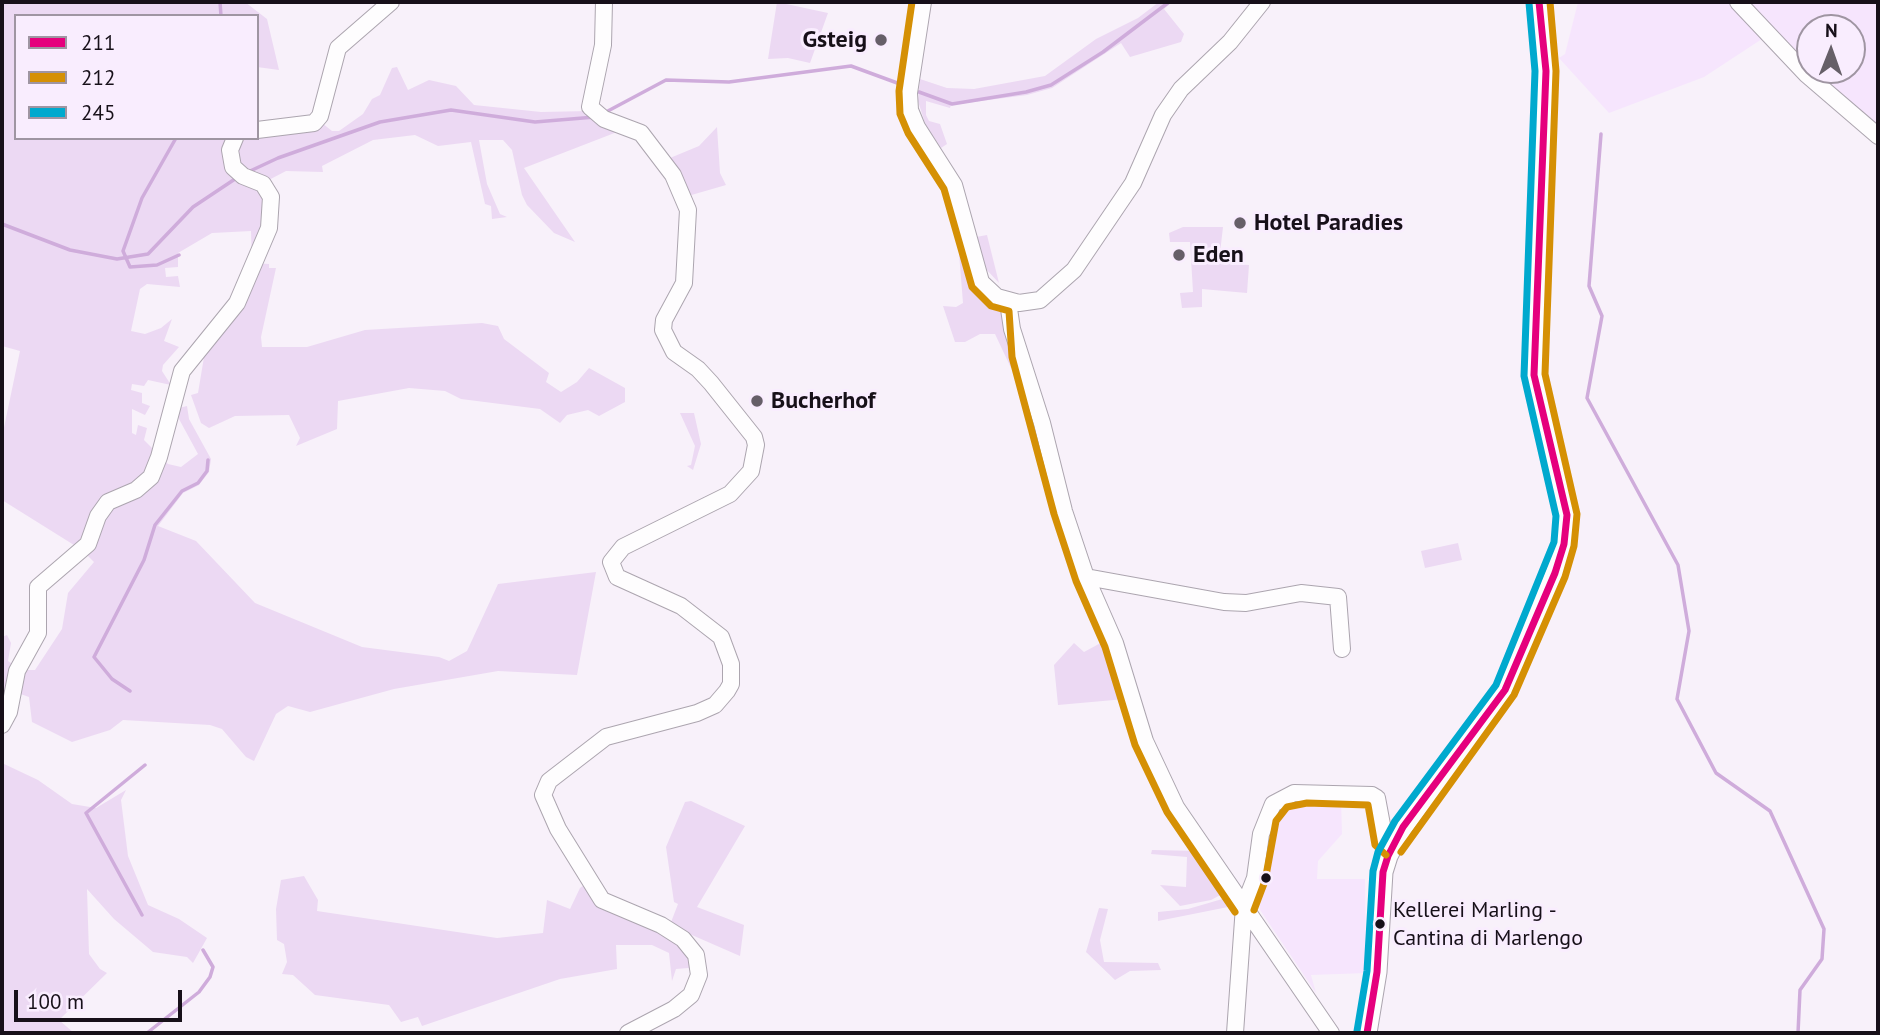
<!DOCTYPE html>
<style>
body{margin:0}
#map{position:relative;width:1880px;height:1035px;overflow:hidden;background:#f8f1fa;font-family:"PT Sans",sans-serif}
canvas{display:block}
.frame{position:absolute;inset:0;border:4px solid #171019;pointer-events:none}
.legend{position:absolute;left:14px;top:14px;width:245px;height:126px;box-sizing:border-box;background:#f9edfe;border:2px solid #9f95a2;margin:0;padding:9px 12px;list-style:none;font-size:21px;color:#171019}
.legend li{display:flex;align-items:center;gap:14px;height:35px}
.legend b{width:35px;border:2px solid #9f95a2}
.north{position:absolute;left:1796px;top:14px;width:70px;height:70px;box-sizing:border-box;background:#f9edfe;border:2px solid #9f95a2;border-radius:50%;rotate:1deg;font-size:19px;font-weight:700;line-height:28px;text-align:center;color:#171019}
.north::after{content:'';display:block;margin:auto;width:24px;height:32px;background:#665f68;clip-path:polygon(50% 0,100% 100%,50% 72%,0 100%)}
.scale{position:absolute;left:14px;top:990px;width:168px;height:32px;box-sizing:border-box;border:4px solid #171019;border-top:0;padding-left:9px;font-size:21px;line-height:24px;white-space:nowrap;color:#171019;-webkit-text-stroke:5px #f9edfe;paint-order:stroke}
</style>
<div id="map">
<canvas width="1880" height="1035"></canvas>
<div class="frame"></div>
<ul class="legend">
<li><b style="height:9px;background:#e5007d"></b>211</li>
<li><b style="height:9px;background:#d59004"></b>212</li>
<li><b style="height:9px;background:#00a9ce"></b>245</li>
</ul>
<div class="north">N</div>
<div class="scale">100 m</div>
</div>
<script>
const ctx = document.querySelector('canvas').getContext('2d');
ctx.lineJoin = 'round';
function fill(path, color) {
  ctx.fillStyle = color;
  ctx.fill(path, 'evenodd');
}
function shape(rows) {
  const path = new Path2D();
  for (const r of rows) {
    path.moveTo(r[0], r[1]);
    for (let i = 2; i < r.length; i += 2) path.lineTo(r[i], r[i + 1]);
  }
  return path;
}
function stroke(path, color, width, dash) {
  ctx.strokeStyle = color;
  ctx.lineWidth = width;
  ctx.lineCap = dash ? 'butt' : 'round';
  ctx.setLineDash(dash || []);
  ctx.stroke(path);
}
function write(font, color, halo, rows, align = 'center') {
  ctx.font = font + ' "PT Sans",sans-serif';
  ctx.lineWidth = 6;
  ctx.setLineDash([]);
  ctx.textBaseline = 'middle';
  ctx.strokeStyle = halo;
  ctx.fillStyle = color;
  for (const [text, x, y, turn = 0] of rows) {
    ctx.save();
    ctx.translate(x, y);
    ctx.rotate((+turn || 0) * Math.PI / 180);
    ctx.textAlign = isNaN(turn) ? turn : align;
    if (halo) ctx.strokeText(text, 0, 0);
    ctx.fillText(text, 0, 0);
    ctx.restore();
  }
}
fill(shape([
 [1578,2,1878,2,1878,136,1765,37,1704,77,1609,113,1559,58,1565,54],
 [1810,28,1852,28,1852,70,1810,70],
 [1298,799,1341,799,1342,834,1318,861,1317,879,1365,879,1366,973,1311,975,1316,993,1260,910,1259,895,1271,821,1281,807,1298,805]
]), '#f6e5fd');
fill(shape([
 [2,2,245,2,267,19,279,70,257,67,257,16,16,16,16,138,257,138,257,123,322,123,332,131,339,131,363,114,372,99,380,95,392,68,397,67,408,90,429,80,456,86,474,105,541,112,589,111,630,127,524,168,575,242,554,233,527,205,522,195,512,150,503,140,479,140,487,184,500,214,507,217,492,219,491,206,485,204,471,142,438,146,415,135,373,140,322,166,323,172,286,171,263,183,271,197,253,263,269,264,269,268,276,268,261,337,262,347,307,347,365,330,482,323,498,326,504,339,549,373,546,382,561,392,577,382,589,368,625,388,625,402,599,416,588,410,567,415,560,423,540,409,461,399,445,391,409,388,338,401,337,429,296,446,300,438,289,415,235,416,209,428,201,423,191,395,198,393,205,351,237,303,252,263,251,231,212,233,178,253,178,267,165,268,166,277,178,276,180,287,147,284,140,289,131,331,145,334,161,328,172,319,164,341,179,347,163,365,162,371,171,385,148,380,144,386,132,384,131,390,142,393,142,403,150,406,145,415,132,409,132,433,136,435,138,425,147,428,144,440,168,464,181,467,198,454,179,419,179,408,187,406,189,419,211,459,209,472,199,485,183,493,158,526,196,541,255,603,362,647,439,657,449,661,467,651,498,584,596,572,577,675,498,671,394,689,310,712,288,706,276,714,254,761,246,757,222,729,210,725,123,720,110,730,72,742,32,722,29,697,12,691,2,717,2,637,7,635,11,643,8,661,21,670,35,670,62,629,68,593,94,562,82,550,2,500,2,437,20,351,2,346],
 [777,2,828,13,810,63,788,58,768,59],
 [1159,2,1172,2,1164,9,1184,34,1181,42,1130,57,1121,43,1052,88,1027,95,951,105,950,108,926,101,926,115,929,121,940,124,947,144,941,148,926,126,918,101,920,79,947,88,974,89,1045,76,1096,39,1138,18],
 [717,127,720,173,726,185,688,196,670,158,699,146],
 [960,227,986,297,998,306,1009,332,1018,363,1011,368,995,334,980,334,965,342,955,342,943,306,956,307,963,303,957,228],
 [1183,227,1223,227,1220,253,1229,254,1229,264,1249,265,1247,293,1202,289,1202,307,1182,308,1180,293,1193,292,1190,242,1170,242,1169,233],
 [987,235,999,283,985,268,976,237],
 [680,413,694,413,701,444,693,470,687,466,691,465,695,446],
 [1458,543,1462,560,1425,568,1421,551],
 [1108,639,1125,699,1058,705,1054,665,1074,643,1084,652],
 [2,763,38,780,72,804,96,808,126,790,121,800,128,856,148,905,179,919,207,938,193,963,187,957,153,952,114,919,87,889,89,954,100,969,107,973,59,1020,74,1033,2,1033],
 [691,801,745,826,697,907,744,925,740,956,685,932,699,975,688,968,676,969,672,981,669,953,652,945,616,945,617,969,560,979,422,1026,418,1017,401,1022,389,1005,315,995,293,975,282,974,287,962,284,944,277,940,276,909,281,880,304,876,318,900,317,911,497,938,543,933,547,900,570,909,580,888,589,881,596,894,668,930,678,904,674,902,666,847,685,802],
 [1152,850,1200,851,1226,892,1211,900,1180,906,1160,885,1186,887,1187,857,1151,854],
 [1236,895,1241,901,1228,907,1158,921,1158,912,1188,909],
 [1099,908,1108,909,1100,940,1104,962,1158,963,1161,970,1130,971,1115,980,1086,952]
]), '#ecd9f3');
stroke(shape([
 [220,2,221,16],
 [919,92,952,104,1026,92,1051,85,1103,52,1169,2],
 [606,112,666,80,729,82,851,66,900,84],
 [1601,134,1589,286,1602,316,1587,398,1678,565,1689,631,1677,699,1716,773,1770,811,1824,929,1822,959,1800,990,1798,1033],
 [176,138,142,198,123,251,130,267,157,265,179,255],
 [248,172,278,158,380,122,451,110,535,122,595,117],
 [2,224,70,250,117,259,148,254,193,207,238,177],
 [130,691,112,679,94,657,144,560,155,525,182,491,198,483,207,471,208,460],
 [142,915,86,813,145,765],
 [147,1033,199,992,210,977,213,967,203,950]
]), '#cfacdb', 3.5);
const minor = shape([
 [604,2,603,45,590,107,604,119,641,133,673,175,688,210,684,283,664,320,663,330,674,352,698,369,711,383,754,437,756,445,751,471,730,494,623,547,611,562,617,577,681,606,721,637,731,664,731,684,727,691,715,705,697,713,606,737,549,781,543,795,558,829,602,900,661,925,683,939,696,955,699,975,691,995,674,1009,628,1033],
 [923,2,909,93,910,110,917,127,954,185,981,282,997,297,1019,303,1040,300,1074,270,1133,183,1163,115,1181,89,1230,42,1262,2],
 [1738,2,1807,75,1878,136],
 [257,130,314,123,320,116,338,48,391,2],
 [1008,302,1012,329,1042,423,1064,511,1086,577,1115,643,1145,741,1176,807,1331,1033],
 [1086,577,1224,602,1246,603,1301,593,1338,597,1342,649],
 [2,725,9,712,17,671,38,633,38,587,88,544,98,516,108,502,136,490,151,477,159,457,182,371,237,303,269,228,271,197,263,184,243,176,233,167,230,150,235,138],
 [1235,1033,1244,906,1255,878,1261,834,1273,804,1294,793,1372,795,1377,798,1385,841,1392,846]
]);
const major = shape([
 [1367,1033,1377,972,1383,872,1388,856,1403,827,1505,690,1555,573,1564,544,1567,515,1534,375,1546,71,1539,2]
]);
stroke(minor, '#aca5af', 18);
stroke(major, '#aca5af', 21);
stroke(minor, '#fefdfe', 16);
stroke(major, '#fefdfe', 19);
stroke(shape([
 [1367,1033,1377,972,1383,872,1388,856,1403,827,1505,690,1555,573,1564,544,1567,515,1534,375,1546,71,1539,2]
]), '#e5007d', 7);
stroke(shape([
 [912,2,899,91,900,114,908,133,944,189,972,287,991,306,1009,311,1012,357,1054,514,1076,581,1105,647,1135,745,1167,812,1235,912],
 [1401,852,1514,695,1565,577,1574,546,1577,514,1545,374,1556,71,1550,2],
 [1254,910,1265,881,1276,821,1287,807,1307,803,1368,805,1375,845,1386,855]
]), '#d59004', 7);
stroke(shape([
 [1357,1031,1367,971,1373,871,1378,852,1395,821,1496,685,1554,542,1556,516,1524,376,1535,71,1529,3]
]), '#00a9ce', 7);
for (const [x, y, r, color] of [
 [881,40,7,"#665f68"],
 [1240,223,7,"#665f68"],
 [1179,255,7,"#665f68"],
 [757,401,7,"#665f68"],
 [1266,878,6,"#171019"],
 [1380,924,6,"#171019"]
]) {
  const dot = new Path2D();
  dot.arc(x, y, r, 0, 2 * Math.PI);
  ctx.fillStyle = color;
  ctx.fill(dot);
  stroke(dot, '#f9edfe', 2.5);
}
write('22px', '#171019', '#f9edfe', [
 ["Kellerei Marling -",1393,911],
 ["Cantina di Marlengo",1393,939]
], 'left');
write('bold 24px', '#171019', '#f9edfe', [
 ["Gsteig",867,40,"right"],
 ["Hotel Paradies",1254,223],
 ["Eden",1193,255],
 ["Bucherhof",771,401]
], 'left');
</script>
